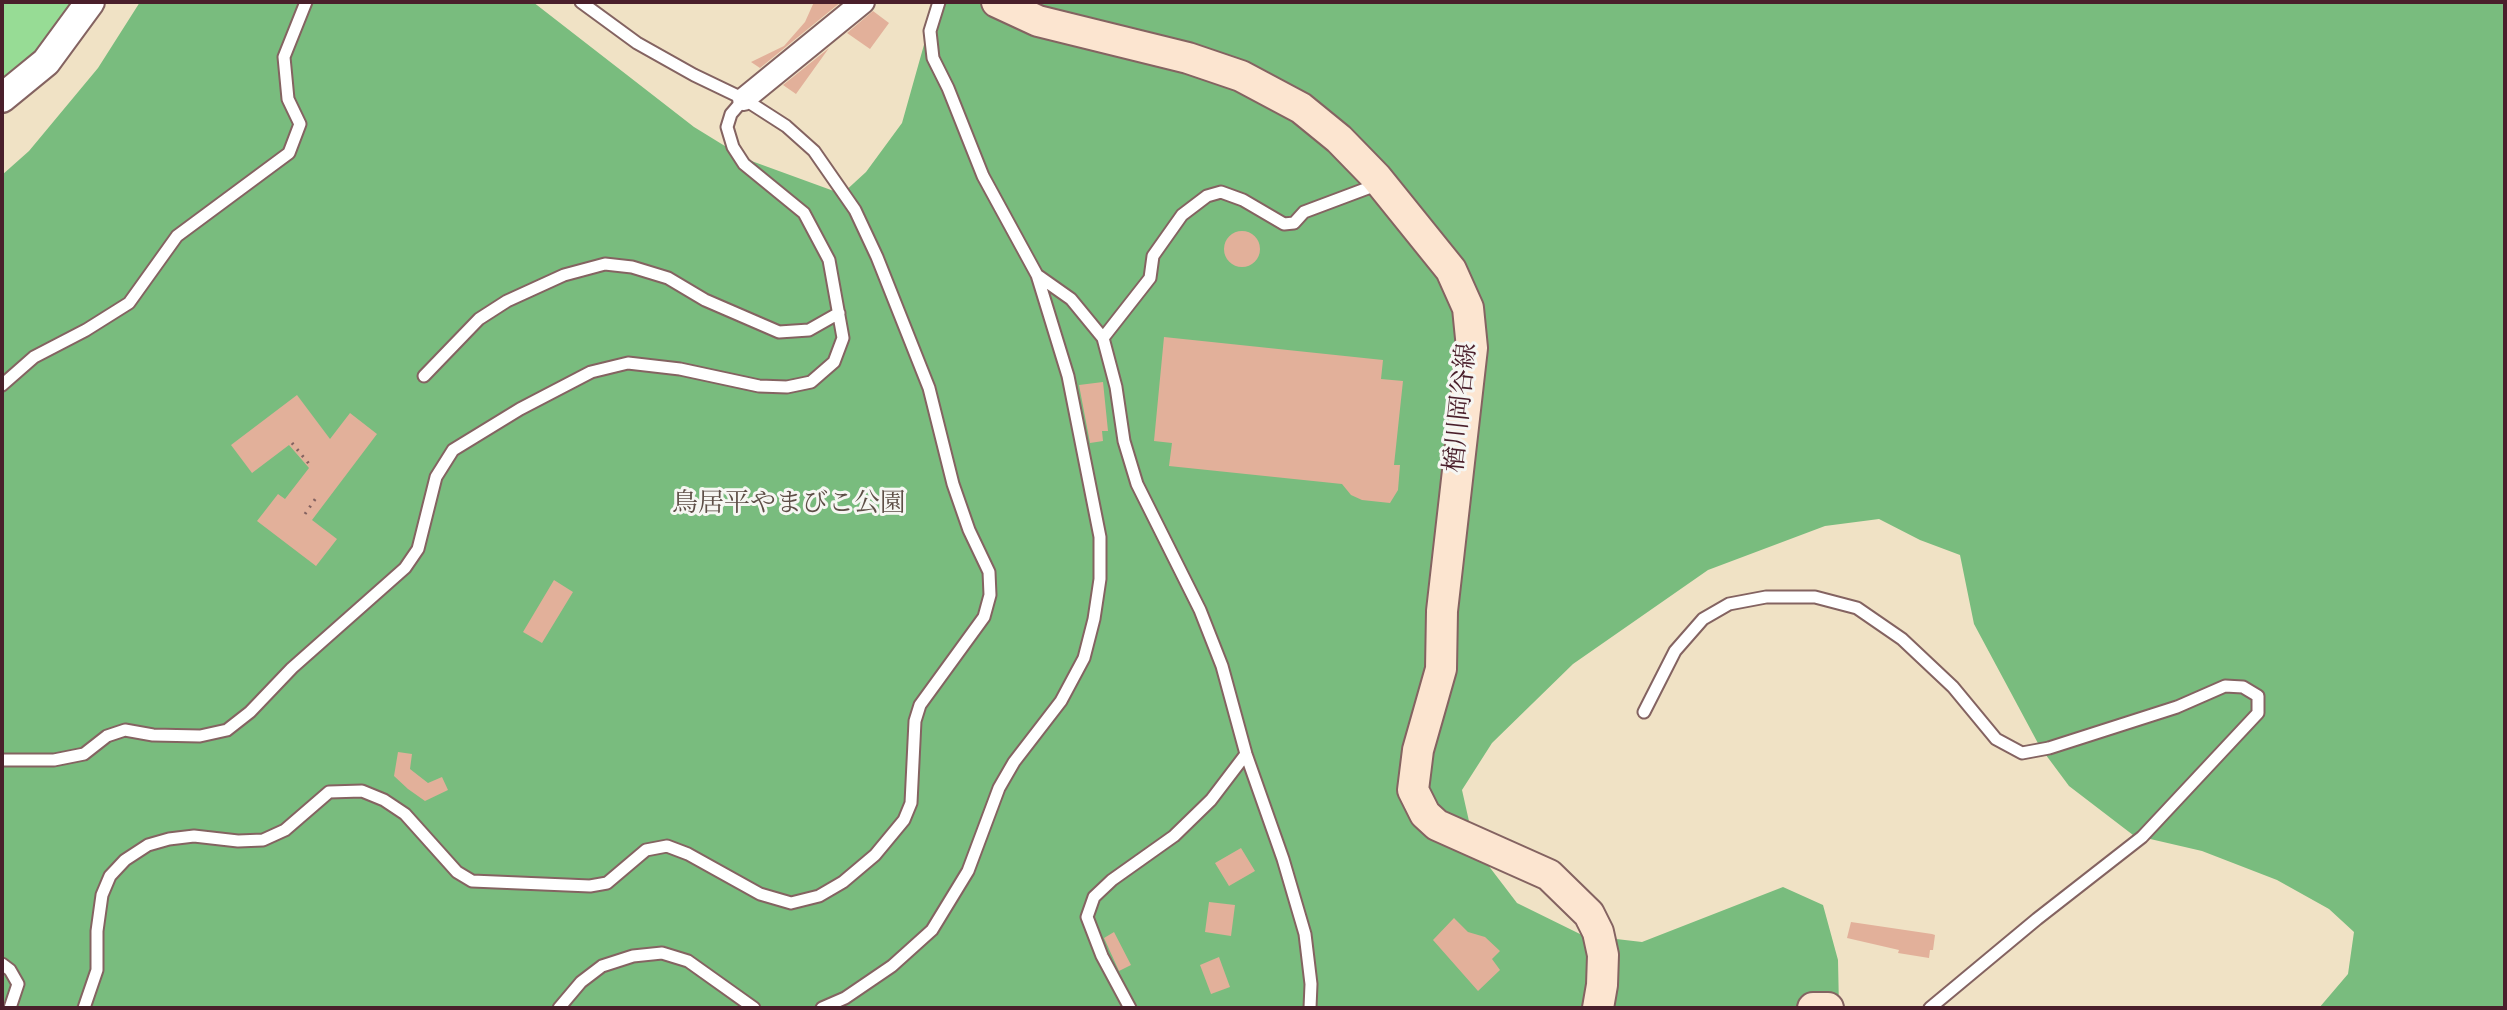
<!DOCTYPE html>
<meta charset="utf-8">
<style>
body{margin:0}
#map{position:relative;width:2507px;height:1010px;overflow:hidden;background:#f0e2c5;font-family:"Libre Bodoni",serif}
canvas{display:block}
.frame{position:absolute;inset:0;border:4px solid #4a1f2b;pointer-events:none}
</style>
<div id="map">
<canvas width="2507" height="1010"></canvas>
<div class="frame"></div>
</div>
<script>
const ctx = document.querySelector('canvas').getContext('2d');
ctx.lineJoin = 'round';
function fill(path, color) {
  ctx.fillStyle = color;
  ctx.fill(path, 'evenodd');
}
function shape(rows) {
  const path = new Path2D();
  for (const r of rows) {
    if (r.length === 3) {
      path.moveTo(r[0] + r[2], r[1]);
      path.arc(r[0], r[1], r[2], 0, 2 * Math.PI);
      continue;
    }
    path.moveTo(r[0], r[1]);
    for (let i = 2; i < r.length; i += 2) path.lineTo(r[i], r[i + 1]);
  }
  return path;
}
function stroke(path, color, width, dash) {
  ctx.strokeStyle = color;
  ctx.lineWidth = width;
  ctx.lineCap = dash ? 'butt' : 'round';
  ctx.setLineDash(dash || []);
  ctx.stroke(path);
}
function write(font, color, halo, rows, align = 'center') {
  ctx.font = font + ' "Libre Bodoni","Noto Serif JP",serif';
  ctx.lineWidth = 6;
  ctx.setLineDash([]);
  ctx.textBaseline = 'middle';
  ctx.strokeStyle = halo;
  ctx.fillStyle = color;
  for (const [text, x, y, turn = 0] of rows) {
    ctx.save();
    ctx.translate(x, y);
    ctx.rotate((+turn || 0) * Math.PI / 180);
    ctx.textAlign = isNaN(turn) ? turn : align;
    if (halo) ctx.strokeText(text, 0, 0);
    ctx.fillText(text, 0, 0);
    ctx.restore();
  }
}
fill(shape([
 [2,2,71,2,37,49,37,55,2,88]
]), '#97dc95');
fill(shape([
 [140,2,533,2,694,127,746,159,842,194,866,172,902,123,936,2,2505,2,2505,1008,2319,1008,2348,974,2354,932,2329,909,2277,880,2202,851,2133,835,2069,786,2040,747,1974,624,1960,555,1920,540,1879,519,1825,526,1708,570,1573,664,1492,743,1462,790,1475,848,1517,903,1582,935,1642,942,1783,887,1823,905,1838,960,1839,1008,2,1008,2,175,29,151,98,68]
]), '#79bc7e');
fill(shape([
 [814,2,841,2,760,68,751,62,784,46,805,22],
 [873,11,889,23,870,49,847,33],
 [829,48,796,94,783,85],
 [1242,249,18],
 [1164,337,1383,360,1381,379,1403,381,1394,465,1400,465,1398,490,1390,503,1362,500,1351,495,1342,484,1169,466,1172,443,1154,441],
 [1103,382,1108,431,1102,431,1103,441,1090,443,1079,385],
 [297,395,330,439,350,413,377,434,312,520,337,539,316,566,257,521,278,494,285,499,309,468,289,445,252,473,231,445],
 [554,580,573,592,542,643,523,632],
 [398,752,412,754,410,769,428,783,442,777,448,790,425,801,408,789,394,776],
 [1241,848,1255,871,1229,886,1215,863],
 [1209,902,1235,905,1231,936,1205,932],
 [1454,918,1468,932,1485,937,1500,951,1492,959,1500,970,1478,991,1433,940],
 [1851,922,1932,934,1935,935,1933,950,1930,950,1929,958,1898,953,1899,950,1847,938],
 [1114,932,1131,965,1119,971,1104,938],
 [1219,957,1230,987,1211,994,1200,965]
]), '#e2b09a');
const service = shape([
 [1037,275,1071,299,1103,338,1116,387,1124,441,1137,484,1200,610,1222,666,1246,754,1283,859,1305,934,1311,984,1310,1008],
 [1103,338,1150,278,1153,256,1182,215,1207,196,1221,192,1243,200,1284,224,1294,223,1304,212,1368,188],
 [424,376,479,319,507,301,564,275,605,264,632,267,668,278,705,300,779,332,809,330,839,313],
 [2,385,34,357,86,330,129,303,177,236,289,153,300,124,288,99,284,57,306,2],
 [1644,712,1675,651,1703,619,1729,604,1766,597,1815,597,1857,608,1902,639,1953,687,1996,739,2022,753,2049,748,2177,707,2225,686,2243,687,2258,696,2258,713,2142,837,2037,919,1930,1008],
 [2,760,54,760,84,754,107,736,125,730,153,735,200,736,227,730,250,712,292,668,405,568,418,549,436,477,453,450,520,409,591,372,628,363,680,369,759,386,787,387,811,382,834,362,843,338,829,260,804,213,744,164,733,147,727,127,731,114,744,99],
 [2,964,10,970,18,984,10,1008],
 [84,1008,97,970,97,931,102,895,110,876,125,860,148,845,169,839,194,836,238,841,263,840,285,830,329,792,362,791,384,800,405,814,457,872,472,881,590,886,607,883,646,850,667,846,688,854,760,894,791,903,819,896,843,882,875,855,904,820,911,803,915,721,920,705,984,617,990,595,989,572,969,530,953,484,929,388,877,257,855,210,814,151,786,126,744,99,694,75,637,43,581,2],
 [559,1008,581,982,602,966,633,956,662,953,688,961,754,1008],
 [822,1008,845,998,892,966,932,930,968,871,999,788,1014,762,1061,701,1084,658,1094,619,1100,579,1100,537,1068,376,1037,275,983,176,948,88,933,58,930,31,939,2],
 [1130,1008,1102,956,1087,917,1094,897,1112,880,1174,836,1211,800,1246,754]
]);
const minor = shape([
 [744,99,863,2]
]);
const tertiary = shape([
 [2,98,46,62,90,2]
]);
const secondary = shape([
 [997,2,1038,21,1188,58,1241,76,1301,108,1339,139,1376,177,1451,270,1468,308,1472,348,1442,611,1441,669,1418,750,1413,790,1425,814,1437,825,1549,875,1589,914,1598,932,1603,955,1602,985,1598,1008],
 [1813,1008,1828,1008]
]);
stroke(service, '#846361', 15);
stroke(minor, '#846361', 26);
stroke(tertiary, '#846361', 32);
stroke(secondary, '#846361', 34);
stroke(shape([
 [292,443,310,465],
 [305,514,318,495]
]), '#846361', 3, [2, 6]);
stroke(service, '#fff', 11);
stroke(minor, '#fff', 22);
stroke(tertiary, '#fff', 28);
stroke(secondary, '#fce5d0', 30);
write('26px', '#4a1f2b', '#f6f6f2', [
 ["楢川岡谷線",1462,408,-84]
]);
write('26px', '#5d4e46', '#f6f6f2', [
 ["鳥居平やまびこ公園",789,505]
]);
</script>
